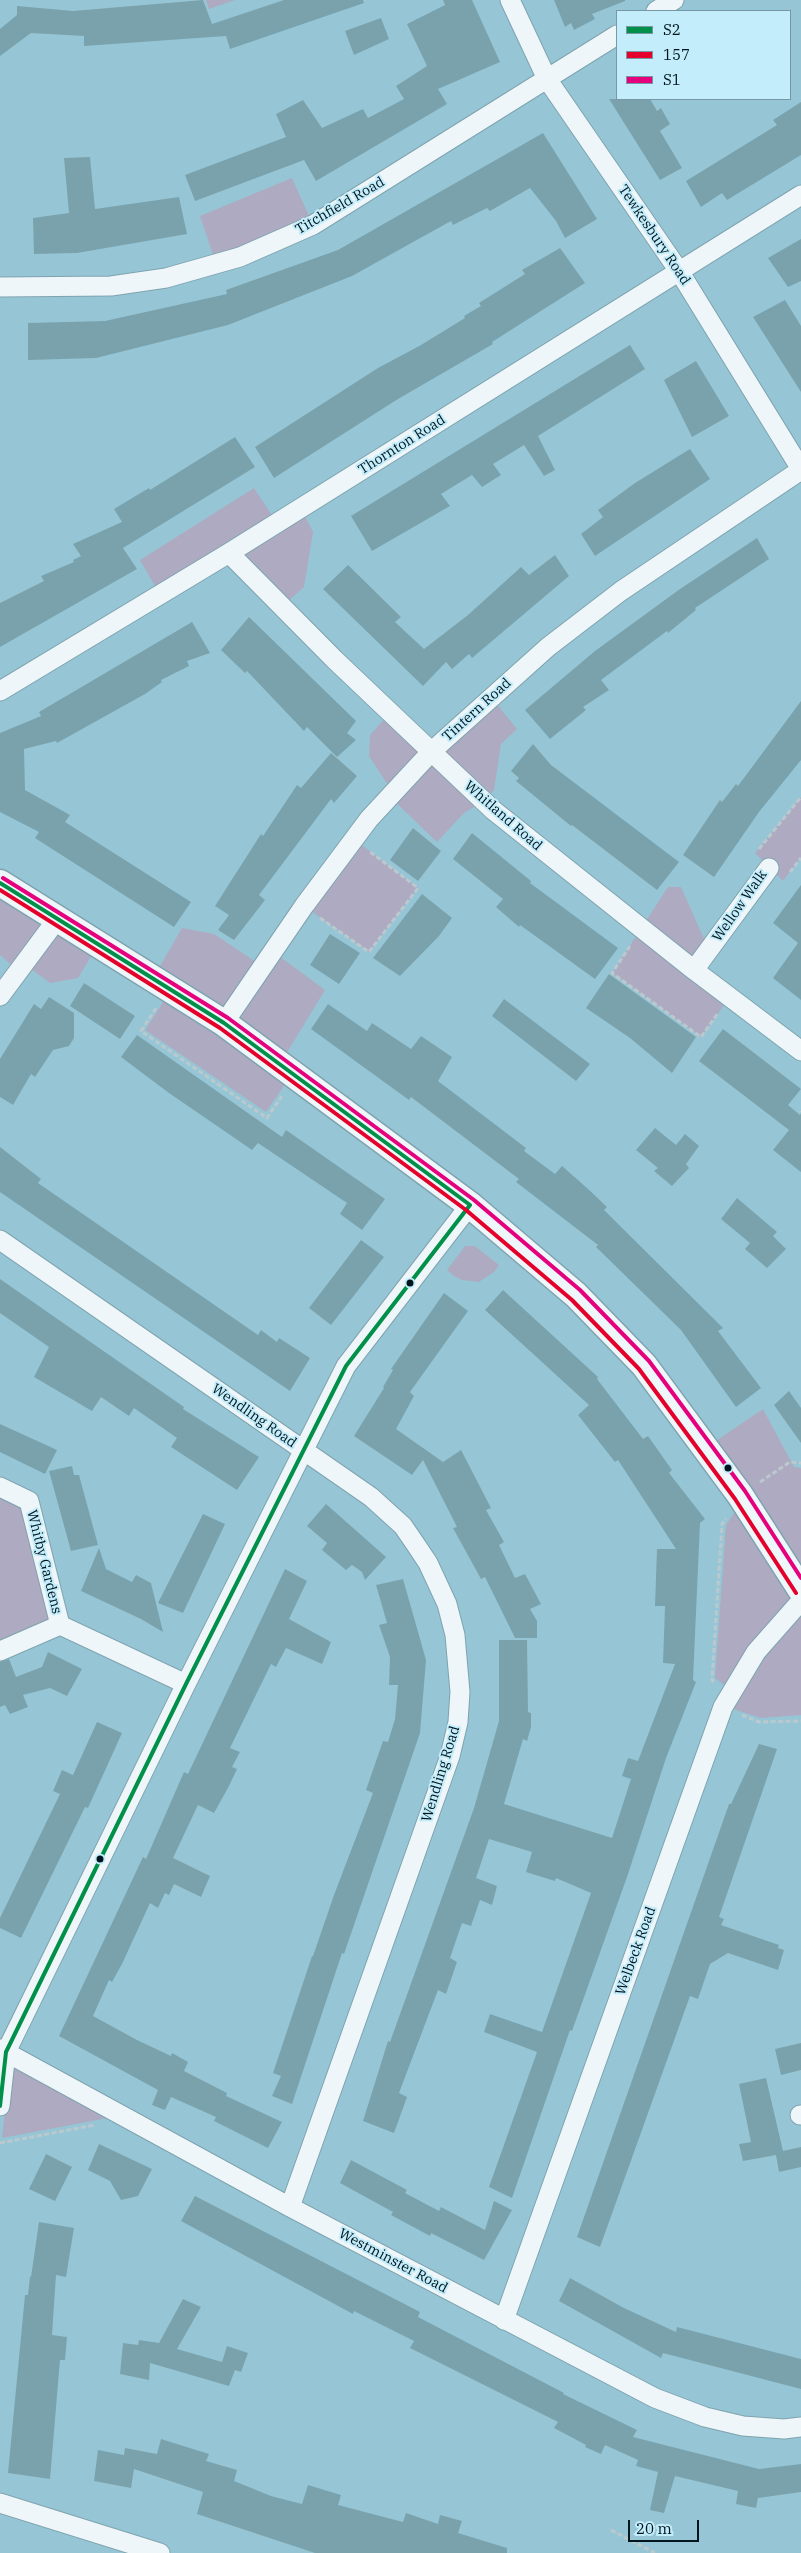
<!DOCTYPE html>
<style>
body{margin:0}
#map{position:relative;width:801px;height:2553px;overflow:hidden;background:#96c6d5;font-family:"IBM Plex Serif",serif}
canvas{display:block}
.legend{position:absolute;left:616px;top:10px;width:175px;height:90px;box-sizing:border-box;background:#c4edfb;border:1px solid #7697a3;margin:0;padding:6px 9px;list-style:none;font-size:15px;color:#00161e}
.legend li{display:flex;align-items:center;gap:10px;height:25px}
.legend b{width:25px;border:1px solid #7697a3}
.scale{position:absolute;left:628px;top:2520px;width:71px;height:22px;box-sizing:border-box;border:2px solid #00161e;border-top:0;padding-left:6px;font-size:15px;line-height:18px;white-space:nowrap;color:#00161e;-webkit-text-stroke:4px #c4edfb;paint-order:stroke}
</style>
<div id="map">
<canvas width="801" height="2553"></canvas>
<ul class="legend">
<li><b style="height:6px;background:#009049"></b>S2</li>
<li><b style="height:6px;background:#e4002b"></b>157</li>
<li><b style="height:6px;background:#e5007d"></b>S1</li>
</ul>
<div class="scale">20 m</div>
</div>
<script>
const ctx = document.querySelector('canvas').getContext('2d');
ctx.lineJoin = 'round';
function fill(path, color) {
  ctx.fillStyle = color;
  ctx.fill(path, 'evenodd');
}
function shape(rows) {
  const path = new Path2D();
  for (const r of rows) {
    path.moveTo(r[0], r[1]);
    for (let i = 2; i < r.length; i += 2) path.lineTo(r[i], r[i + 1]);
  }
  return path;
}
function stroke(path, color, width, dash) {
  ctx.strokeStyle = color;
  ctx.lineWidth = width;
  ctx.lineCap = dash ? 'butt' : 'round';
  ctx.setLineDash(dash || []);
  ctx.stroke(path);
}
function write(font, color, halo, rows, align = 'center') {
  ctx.font = font + ' "IBM Plex Serif",serif';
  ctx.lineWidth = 4;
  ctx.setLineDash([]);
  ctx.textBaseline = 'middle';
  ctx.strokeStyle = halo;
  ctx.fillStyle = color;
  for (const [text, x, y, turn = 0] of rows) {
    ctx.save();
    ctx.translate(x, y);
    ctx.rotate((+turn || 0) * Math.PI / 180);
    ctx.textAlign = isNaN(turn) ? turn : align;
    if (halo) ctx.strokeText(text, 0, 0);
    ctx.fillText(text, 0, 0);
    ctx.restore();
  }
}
fill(shape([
 [206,0,235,0,209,9],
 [292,178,313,225,216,264,200,216],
 [254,488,277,523,160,595,140,560],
 [303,512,313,532,304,587,285,604,237,553],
 [491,697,517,729,501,744,494,790,484,801,464,813,437,842,390,797,396,790,386,782,369,756,370,735,390,713,432,751],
 [801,797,801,858,783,881,755,853],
 [354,839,418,888,369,952,304,906],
 [668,887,681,887,709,950,694,970,730,997,701,1037,612,973],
 [0,888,97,947,78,978,50,983,20,961,15,968,0,955],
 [182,928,214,934,268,970,279,956,325,990,283,1059,156,973],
 [169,993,292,1074,266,1112,145,1030],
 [465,1246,475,1246,499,1265,494,1272,479,1282,462,1280,454,1276,447,1270],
 [763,1409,794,1467,801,1468,801,1715,761,1718,727,1707,735,1693,715,1678,726,1525,747,1494,710,1445],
 [0,1487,29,1501,60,1625,0,1651],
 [10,2061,113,2117,2,2138]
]), '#aeaac1');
fill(shape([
 [203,0,212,24,284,0,363,0,364,3,230,49,226,36,84,46,84,36,31,33,0,56,0,29,17,15,17,6,73,11],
 [443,0,472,0,500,62,438,89,447,104,316,181,304,160,195,201,185,175,286,137,276,114,303,100,322,128,363,109,368,118,404,99,396,86,427,66,407,24,445,5],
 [554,0,625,0,625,1,592,14,595,19,574,30,571,23,565,27],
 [381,18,389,39,354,55,345,31],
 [609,99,650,99,657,111,661,108,670,124,660,131,682,168,660,180],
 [801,102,801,155,727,200,722,193,701,207,686,181,777,125,773,120],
 [543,133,597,219,565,238,556,221,530,188,490,211,487,208,453,225,451,221,352,276,228,325,96,358,28,360,28,323,105,321,227,294,226,290,338,250],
 [90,157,95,209,179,197,187,234,77,253,34,254,33,218,69,213,64,158],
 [801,239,801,281,788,287,768,258],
 [560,248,585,283,492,342,493,344,398,399,274,478,255,447,378,368,421,345,465,318,464,316,481,306,479,303,525,274,522,270],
 [785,300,801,326,801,392,753,317],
 [630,345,645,369,538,436,555,470,544,476,524,445,493,464,501,475,482,487,472,475,441,494,450,506,372,551,351,516],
 [696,361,729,416,692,437,664,380],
 [235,437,255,467,123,548,137,569,0,647,0,603,44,581,41,576,74,562,73,560,81,556,73,544,122,522,114,509,149,488,150,490],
 [690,449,710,479,595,556,581,534,603,517,598,510,635,483],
 [757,538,769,559,695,608,696,610,668,633,667,631,601,680,609,690,583,707,586,710,550,739,525,710,595,651,680,589],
 [555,555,569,576,472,658,469,654,452,669,446,662,423,686,323,589,348,565,401,617,395,622,424,649,468,615,521,567,529,575],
 [249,617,356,721,347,733,356,740,337,757,307,727,304,731,247,671,245,673,221,650],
 [192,622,210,653,187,661,189,666,161,680,162,682,145,694,57,743,56,741,24,749,25,790,70,815,65,822,191,902,174,927,35,838,39,832,0,812,0,733,41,716,39,712],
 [801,701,801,760,759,812,714,877,683,855,720,800,722,802,736,784,738,786],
 [533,744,551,765,679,862,657,890,572,825,571,826,516,781,519,778,511,771],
 [331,753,357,776,334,803,331,799,259,895,265,900,234,940,218,930,229,915,215,906,261,834,263,836,297,785,301,788],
 [413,828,441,851,418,881,390,860],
 [472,833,531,881,530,883,618,948,595,979,520,925,519,927,496,907,503,899,453,859],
 [801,885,801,1000,773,978,798,943,773,923],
 [422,894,452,918,439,936,400,976,373,958],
 [330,934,360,953,339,984,310,965],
 [609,974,696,1037,672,1073,630,1038,586,1008],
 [84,983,135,1016,120,1039,70,1006],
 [49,997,74,1013,74,1038,69,1046,53,1050,35,1077,31,1074,13,1105,0,1097,0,1059,34,1004,41,1009],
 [504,999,590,1064,576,1081,492,1016],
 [328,1004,367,1031,372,1023,411,1049,421,1036,452,1057,438,1081,526,1148,524,1151,555,1174,562,1166,587,1188,607,1207,604,1210,723,1328,718,1331,761,1388,736,1407,681,1330,596,1247,598,1245,516,1182,519,1179,411,1097,409,1100,311,1029],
 [723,1029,801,1089,788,1105,800,1115,801,1113,801,1172,773,1150,789,1130,699,1061],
 [137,1035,282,1137,286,1130,385,1199,362,1230,340,1214,347,1203,258,1143,252,1150,169,1093,121,1057],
 [655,1128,676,1145,685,1134,699,1146,686,1164,689,1168,672,1186,654,1171,658,1168,636,1150],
 [0,1147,41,1179,38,1183,258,1335,261,1330,277,1342,279,1338,310,1358,290,1391,0,1192],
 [737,1198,777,1232,773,1236,786,1249,767,1268,745,1249,750,1243,721,1219],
 [361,1240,384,1257,331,1325,309,1308],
 [0,1279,184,1407,183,1409,259,1457,237,1490,171,1447,177,1438,134,1408,129,1416,101,1397,92,1411,34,1377,49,1347,0,1313],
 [503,1290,598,1377,597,1379,643,1439,648,1436,672,1470,669,1473,705,1519,700,1523,693,1680,696,1682,666,1758,627,1877,572,2031,570,2030,512,2198,489,2187,537,2052,484,2032,490,2014,542,2032,591,1893,556,1878,555,1881,526,1872,532,1852,489,1839,476,1878,497,1886,492,1905,480,1900,471,1926,462,1923,450,1958,457,1962,446,1994,438,1990,399,2093,407,2097,394,2133,363,2121,388,2041,390,2042,474,1808,499,1721,499,1640,527,1640,528,1712,531,1713,531,1727,527,1741,523,1739,504,1804,612,1838,631,1779,622,1776,628,1758,638,1761,675,1664,663,1663,665,1606,655,1606,657,1549,676,1549,618,1460,615,1462,578,1415,589,1405,485,1310],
 [444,1293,468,1311,410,1392,414,1396,396,1429,443,1462,461,1450,491,1508,486,1510,504,1542,499,1545,515,1578,525,1574,541,1604,530,1609,537,1621,537,1638,515,1638,485,1577,481,1579,453,1528,457,1527,423,1460,412,1475,354,1436,384,1388,383,1387,393,1370,391,1369],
 [789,1391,801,1408,801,1443,774,1405],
 [0,1424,57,1450,45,1474,0,1452],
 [72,1466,74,1475,79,1475,98,1545,71,1551,49,1471],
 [326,1504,386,1557,365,1580,362,1572,352,1565,346,1570,322,1550,327,1543,307,1526],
 [203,1514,225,1524,183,1613,158,1603],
 [99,1548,106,1569,132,1582,136,1575,151,1583,163,1632,141,1619,81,1591],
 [285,1569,307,1581,289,1619,331,1642,322,1664,286,1648,276,1667,271,1664,230,1748,240,1752,232,1767,237,1769,229,1786,214,1813,198,1805,173,1858,210,1876,201,1897,174,1884,169,1895,165,1893,158,1908,150,1903,122,1964,112,1982,109,1980,93,2016,137,2040,171,2056,172,2053,188,2062,184,2071,227,2093,226,2096,282,2122,268,2148,214,2121,216,2117,171,2097,165,2110,152,2105,158,2090,59,2036,143,1857,146,1859,184,1772,188,1774],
 [403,1579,426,1660,420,1733,344,1954,342,1953,292,2104,272,2096,281,2076,273,2073,312,1956,313,1956,334,1895,373,1793,366,1790,383,1741,388,1742,395,1719,398,1685,389,1685,390,1657,379,1625,387,1623,376,1585],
 [48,1652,82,1669,67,1696,50,1688,23,1695,28,1707,10,1714,5,1705,0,1707,0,1662,9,1659,16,1677,42,1667],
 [97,1722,122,1733,88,1808,85,1807,21,1938,0,1928,0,1918,60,1794,53,1791,62,1770,73,1775],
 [759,1744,777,1749,719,1917,724,1919,721,1925,779,1945,778,1948,784,1950,778,1970,728,1953,710,1964,698,1999,690,1996,600,2247,577,2237,729,1804,731,1804],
 [801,2043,801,2070,781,2075,775,2049],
 [766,2078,783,2151,801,2147,801,2167,779,2172,776,2155,743,2161,739,2144,751,2142,739,2084],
 [99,2144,152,2169,138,2196,121,2200,110,2181,88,2170],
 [46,2154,72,2167,55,2201,29,2189],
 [351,2160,407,2190,405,2193,439,2211,441,2207,485,2230,494,2201,512,2210,484,2260,431,2233,430,2236,391,2215,393,2212,340,2183],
 [195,2196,420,2312,418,2317,564,2393,563,2394,637,2430,633,2437,759,2469,801,2464,801,2492,758,2498,756,2508,736,2504,738,2491,675,2476,664,2513,650,2510,658,2472,636,2466,638,2460,605,2445,601,2454,585,2447,586,2445,554,2428,558,2422,410,2348,414,2341,354,2311,353,2314,181,2221],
 [39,2222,74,2228,66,2277,56,2275,52,2335,67,2337,65,2360,60,2360,50,2479,8,2473,25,2295,28,2295,30,2276,31,2277],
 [570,2278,624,2308,676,2332,677,2327,801,2359,801,2389,663,2353,661,2358,559,2301],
 [183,2299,201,2307,177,2349,222,2362,227,2346,248,2353,241,2372,235,2370,229,2386,150,2363,149,2380,120,2374,123,2343,138,2345,139,2340,159,2343],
 [161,2439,209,2454,206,2461,237,2470,234,2481,271,2496,302,2504,308,2485,341,2495,338,2505,403,2522,406,2513,438,2524,440,2515,462,2521,458,2533,507,2548,507,2553,315,2553,197,2514,203,2492,134,2469,131,2488,94,2481,98,2450,124,2455,125,2448,157,2454]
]), '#7aa2ad');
const minor = shape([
 [510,0,547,79,679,271,801,469],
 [656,11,674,0],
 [0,287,111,286,166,278,240,257,313,225,617,35],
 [229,553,335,660,493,810,694,970,801,1051],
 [0,691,229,553,801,195],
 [694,970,769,868],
 [0,996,58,918],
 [224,1023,304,906,369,819,432,751,548,647,621,591,801,470],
 [0,1240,371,1497,403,1526,416,1545,428,1563,447,1604,455,1635,460,1692,458,1722,450,1756,290,2207],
 [0,1487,29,1501,60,1625],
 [0,1651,60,1625,186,1684],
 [0,2049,290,2207,655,2398,705,2417,743,2426,784,2429,801,2427],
 [0,2106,6,2052,186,1684,346,1366,470,1205],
 [800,2115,801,2115],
 [504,2320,723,1707,756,1652,801,1601],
 [0,2503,160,2553]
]);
const secondary = shape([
 [0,883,224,1023,470,1205,576,1295,644,1365,740,1495,801,1590]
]);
stroke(minor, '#7ea3af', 21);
stroke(secondary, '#7ea3af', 29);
stroke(shape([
 [759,849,801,797],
 [790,872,801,858],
 [320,918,369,952,418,888,369,851],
 [630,946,612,973,701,1037,718,1013],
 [156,1008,141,1031,267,1118,282,1096],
 [801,1111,801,1112],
 [760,1482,790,1462,801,1463],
 [714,1682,712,1680,722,1524,726,1518],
 [742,1715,759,1722,801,1721],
 [0,2143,95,2125],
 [611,2530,655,2553]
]), '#bbc9ce', 3, [5, 2.5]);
stroke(minor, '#eff6f9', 19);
stroke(secondary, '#eff6f9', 26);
stroke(shape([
 [0,883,224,1023,470,1205],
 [0,2106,6,2052,186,1684,346,1366,470,1205]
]), '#009049', 4);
stroke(shape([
 [0,890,220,1028,466,1210,572,1300,639,1369,735,1499,796,1593]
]), '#e4002b', 4);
stroke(shape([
 [3,878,228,1018,474,1200,580,1290,649,1361,745,1491,801,1578]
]), '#e5007d', 4);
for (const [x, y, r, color] of [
 [410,1283,4.5,"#00161e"],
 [728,1468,4.5,"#00161e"],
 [100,1859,4.5,"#00161e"]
]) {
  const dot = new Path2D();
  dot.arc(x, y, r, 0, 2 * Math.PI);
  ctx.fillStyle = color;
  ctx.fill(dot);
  stroke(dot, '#c4edfb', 2);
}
write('14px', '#00161e', '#c4edfb', [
 ["Titchfield Road",340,206,-30],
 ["Tewkesbury Road",654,235,56],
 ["Thornton Road",402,445,-32],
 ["Tintern Road",477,710,-42],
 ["Whitland Road",503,816,41],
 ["Wellow Walk",740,906,-55],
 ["Wendling Road",254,1416,35],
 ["Whitby Gardens",44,1562,76],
 ["Wendling Road",441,1774,-73],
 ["Welbeck Road",636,1951,-70],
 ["Westminster Road",393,2261,28]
]);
</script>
